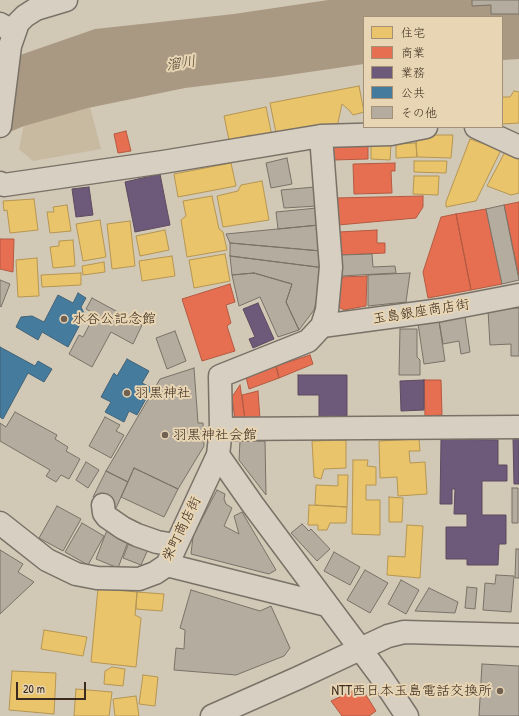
<!DOCTYPE html>
<meta charset="utf-8">
<style>
body{margin:0}
#map{position:relative;width:519px;height:716px;overflow:hidden;background:#d2c8b6;font-family:"Patrick Hand","Klee One",sans-serif}
canvas{display:block}
.legend{position:absolute;left:363px;top:16px;width:140px;height:112px;box-sizing:border-box;background:#e8d5b3;border:1px solid #a39177;margin:0;padding:5px 7px;list-style:none;font-size:12px;color:#3b2a1e}
.legend li{display:flex;align-items:center;gap:8px;height:20px}
.legend b{width:20px;border:1px solid #a39177}
.scale{position:absolute;left:16px;top:682px;width:70px;height:18px;box-sizing:border-box;border:2px solid #3b2a1e;border-top:0;padding-left:5px;font-size:12px;line-height:14px;white-space:nowrap;color:#3b2a1e;-webkit-text-stroke:3px #e8d5b3;paint-order:stroke}
</style>
<div id="map">
<canvas width="519" height="716"></canvas>
<ul class="legend">
<li><b style="height:11px;background:#e9c46a"></b>住宅</li>
<li><b style="height:11px;background:#e76f51"></b>商業</li>
<li><b style="height:11px;background:#6d597a"></b>業務</li>
<li><b style="height:11px;background:#457b9d"></b>公共</li>
<li><b style="height:11px;background:#b4ac9f"></b>その他</li>
</ul>
<div class="scale">20 m</div>
</div>
<script>
const ctx = document.querySelector('canvas').getContext('2d');
ctx.lineJoin = 'round';
function fill(path, color) {
  ctx.fillStyle = color;
  ctx.fill(path, 'evenodd');
}
function shape(rows) {
  const path = new Path2D();
  for (const r of rows) {
    path.moveTo(r[0], r[1]);
    for (let i = 2; i < r.length; i += 2) path.lineTo(r[i], r[i + 1]);
  }
  return path;
}
function stroke(path, color, width, dash) {
  ctx.strokeStyle = color;
  ctx.lineWidth = width;
  ctx.lineCap = dash ? 'butt' : 'round';
  ctx.setLineDash(dash || []);
  ctx.stroke(path);
}
function write(font, color, halo, rows, align = 'center') {
  ctx.font = font + ' "Patrick Hand","Klee One",sans-serif';
  ctx.lineWidth = 4;
  ctx.setLineDash([]);
  ctx.textBaseline = 'middle';
  ctx.strokeStyle = halo;
  ctx.fillStyle = color;
  for (const [text, x, y, turn = 0] of rows) {
    ctx.save();
    ctx.translate(x, y);
    ctx.rotate((+turn || 0) * Math.PI / 180);
    ctx.textAlign = isNaN(turn) ? turn : align;
    if (halo) ctx.strokeText(text, 0, 0);
    ctx.fillText(text, 0, 0);
    ctx.restore();
  }
}
fill(shape([
 [90,107,101,149,33,161,19,149,24,124]
]), '#c8b9a1');
fill(shape([
 [328,0,519,0,519,59,502,60,502,17,364,17,364,64,275,77,185,88,88,108,24,126,0,136,0,62,95,29,234,14]
]), '#a99982');
const homes = shape([
 [359,86,364,112,353,115,349,110,342,104,337,127,277,138,270,103,359,86],
 [514,91,519,92,519,123,502,124,502,97,510,97,514,91],
 [266,107,272,136,256,139,251,135,229,140,224,116,266,107],
 [419,135,453,135,451,158,417,157,416,143,419,135],
 [470,139,501,150,476,201,446,207,446,202,470,139],
 [371,143,391,144,390,160,371,159,371,143],
 [416,143,417,157,396,158,396,144,416,143],
 [505,152,519,158,519,193,511,195,487,186,505,152],
 [414,161,447,161,446,173,414,172,414,161],
 [231,163,236,186,178,197,174,174,231,163],
 [414,176,439,176,438,195,413,194,414,176],
 [262,181,269,220,223,227,217,196,238,191,241,185,262,181],
 [212,196,219,229,223,232,227,250,187,257,181,220,186,216,183,201,212,196],
 [34,199,38,230,10,233,7,210,4,211,3,201,34,199],
 [67,205,71,231,50,233,47,212,54,212,53,207,67,205],
 [100,220,106,257,83,261,76,224,100,220],
 [130,221,135,266,112,269,107,224,130,221],
 [165,230,169,250,140,256,136,236,165,230],
 [73,240,75,266,53,268,50,247,59,246,59,241,73,240],
 [225,254,230,281,194,288,189,260,225,254],
 [172,256,175,276,142,281,139,261,172,256],
 [37,258,39,296,18,297,16,260,37,258],
 [104,262,105,272,83,275,82,266,104,262],
 [81,273,81,285,42,287,41,275,81,273],
 [419,439,420,451,409,451,410,463,425,462,427,494,398,496,397,477,380,478,379,441,419,439],
 [346,440,346,468,324,469,321,479,314,477,312,441,346,440],
 [353,460,368,460,367,466,376,467,376,485,366,485,366,500,380,500,380,535,352,534,353,460],
 [338,475,348,475,347,507,315,505,316,485,338,486,338,475],
 [389,497,403,498,402,522,389,522,389,497],
 [309,505,347,507,346,523,330,523,327,530,318,530,318,525,308,525,309,505],
 [407,525,423,526,420,578,387,575,388,556,405,557,407,525],
 [98,588,137,592,135,615,141,618,136,667,91,662,98,588],
 [137,592,164,594,162,611,136,609,137,592],
 [44,630,87,637,83,656,41,649,44,630],
 [112,667,125,669,123,686,104,684,105,671,112,667],
 [12,671,56,673,54,714,9,710,12,671],
 [143,675,158,677,155,706,139,704,143,675],
 [76,689,112,692,109,716,74,716,76,689],
 [136,696,139,716,115,716,113,699,136,696]
]);
fill(homes, '#e9c46a');
stroke(homes, '#b59653', 1);
const shops = shape([
 [126,131,131,151,118,153,114,134,126,131],
 [368,145,368,159,333,160,332,146,368,145],
 [395,163,395,171,391,171,392,193,354,194,353,164,395,163],
 [423,196,423,207,416,218,338,225,336,198,423,196],
 [519,202,519,276,504,205,519,202],
 [486,209,502,284,471,290,456,214,486,209],
 [456,214,471,290,428,298,423,272,441,217,456,214],
 [377,230,377,243,385,243,385,253,341,255,339,232,377,230],
 [0,239,14,239,13,272,0,269,0,239],
 [367,276,366,306,344,310,335,305,342,277,367,276],
 [230,284,235,302,226,305,231,323,227,326,235,351,202,361,182,299,230,284],
 [310,355,313,364,279,378,276,366,310,355],
 [276,366,279,378,249,389,246,377,276,366],
 [424,380,441,380,442,415,425,416,424,380],
 [240,385,245,419,235,420,232,397,240,385],
 [258,391,260,419,245,419,242,395,258,391],
 [361,687,376,711,369,716,342,716,331,701,361,687]
]);
fill(shops, '#e76f51');
stroke(shops, '#b35a42', 1);
const offices = shape([
 [160,174,170,225,135,232,125,182,160,174],
 [89,187,93,215,76,217,72,189,89,187],
 [258,303,274,339,253,348,249,339,255,337,243,309,258,303],
 [298,375,347,375,347,416,319,417,319,395,298,395,298,375],
 [424,380,424,410,401,411,400,381,424,380],
 [513,438,519,438,519,484,514,484,513,438],
 [441,439,498,440,498,465,507,465,507,481,482,481,482,515,506,515,506,544,499,544,498,565,467,565,467,559,446,559,446,527,467,527,467,514,454,514,455,489,452,489,452,504,440,504,441,439]
]);
fill(offices, '#6d597a');
stroke(offices, '#5e4b5e', 1);
const public = shape([
 [78,293,86,298,81,307,85,315,68,347,42,332,38,340,16,327,21,317,32,316,44,322,58,295,73,303,78,293],
 [0,347,35,366,38,361,52,369,44,382,28,373,3,419,0,417,0,347],
 [127,359,149,371,142,383,152,388,137,415,129,411,124,422,105,412,111,402,101,397,114,373,117,376,127,359]
]);
fill(public, '#457b9d');
stroke(public, '#426377', 1);
const building = shape([
 [472,0,519,0,519,14,491,14,491,5,472,6,472,0],
 [287,158,292,184,271,188,266,163,287,158],
 [315,187,317,206,284,208,281,190,315,187],
 [504,205,519,280,502,284,486,209,504,205],
 [317,208,319,225,278,229,276,212,317,208],
 [319,225,321,251,230,243,226,234,319,225],
 [230,243,321,251,325,268,230,256,230,243],
 [372,254,373,267,395,266,396,273,341,276,341,255,372,254],
 [230,256,325,268,314,310,299,330,286,302,292,284,254,273,232,275,230,256],
 [254,273,292,284,286,302,299,330,278,337,260,297,239,306,232,275,254,273],
 [410,273,406,302,368,306,368,275,410,273],
 [0,280,10,284,1,307,0,306,0,280],
 [92,298,142,325,133,344,111,332,92,367,69,354,79,335,83,337,95,314,86,309,92,298],
 [519,308,519,356,511,356,511,344,490,345,488,310,519,308],
 [465,317,470,352,461,354,459,341,443,344,439,321,465,317],
 [439,321,445,361,424,364,418,324,439,321],
 [400,329,417,329,417,357,420,360,420,375,399,375,400,329],
 [175,331,186,361,167,369,156,338,175,331],
 [194,368,198,423,203,423,204,446,178,489,134,468,128,482,106,471,160,379,194,368],
 [15,412,57,435,55,439,68,447,66,451,80,459,69,479,61,475,56,482,46,476,50,470,0,441,0,423,6,427,15,412],
 [105,417,120,425,116,431,124,435,111,458,89,446,105,417],
 [240,441,265,441,266,495,239,460,240,441],
 [86,462,99,470,88,488,76,480,86,462],
 [134,468,178,489,164,517,121,497,134,468],
 [106,471,128,482,116,508,93,497,106,471],
 [512,488,518,488,518,523,512,523,512,488],
 [217,490,225,494,224,499,226,504,232,508,224,526,239,534,234,516,242,512,276,570,269,574,191,554,193,536,217,490],
 [57,506,81,519,63,551,39,538,57,506],
 [82,523,104,536,88,565,65,552,82,523],
 [302,524,309,531,311,529,330,549,317,561,291,533,302,524],
 [107,530,129,539,118,568,96,559,107,530],
 [131,537,150,545,141,565,123,558,131,537],
 [516,549,519,549,519,578,515,578,516,549],
 [0,550,23,564,18,572,34,582,0,614,0,550],
 [334,552,360,567,350,585,324,571,334,552],
 [365,570,388,583,370,613,347,600,365,570],
 [496,575,514,576,511,612,483,610,485,583,495,584,496,575],
 [401,580,419,590,406,614,388,604,401,580],
 [467,587,477,588,475,609,465,608,467,587],
 [429,588,458,602,455,613,415,611,429,588],
 [191,590,260,611,271,606,290,648,284,656,236,675,174,670,176,648,184,649,185,630,180,628,191,590],
 [482,664,519,666,519,716,479,716,482,664]
]);
fill(building, '#b4ac9f');
stroke(building, '#7a7267', 1);
const minor = shape([
 [0,24,14,32],
 [476,127,519,147],
 [321,136,331,267,327,310,322,326],
 [0,183,4,185,163,162,321,136,391,134,426,127],
 [221,429,519,427],
 [218,455,253,505,379,674,407,716],
 [103,505,104,513,107,517,123,528,137,535,157,542,175,545],
 [0,523,47,560,76,574,97,578,139,579,155,573,167,565,218,455,221,429,220,376,308,341,322,326,441,310,519,295],
 [167,565,327,605],
 [212,716,298,678,360,649,388,636,404,632,519,635]
]);
const major = shape([
 [0,126,10,46,18,23,25,16,36,9,66,0]
]);
stroke(minor, '#7a7267', 25);
stroke(major, '#7a7267', 25);
stroke(minor, '#d6cfc2', 22);
stroke(major, '#d6cfc2', 22);
for (const [x, y, r, color] of [
 [64,319,4,"#706153"],
 [127,393,4,"#706153"],
 [165,435,4,"#706153"],
 [500,691,4,"#706153"]
]) {
  const dot = new Path2D();
  dot.arc(x, y, r, 0, 2 * Math.PI);
  ctx.fillStyle = color;
  ctx.fill(dot);
  stroke(dot, '#e8d5b3', 1.5);
}
write('14px', '#3b2a1e', '#e8d5b3', [
 ["玉島銀座商店街",421,312,-9],
 ["栄町商店街",182,529,-64]
]);
write('14px', '#3b2a1e', '#e8d5b3', [
 ["水谷公記念館",72,319],
 ["羽黒神社",135,393],
 ["羽黒神社会館",173,435],
 ["NTT西日本玉島電話交換所",492,691,"right"]
], 'left');
write('italic 15px', '#524132', '#e8d5b3', [
 ["溜川",181,64,-9]
]);
</script>
